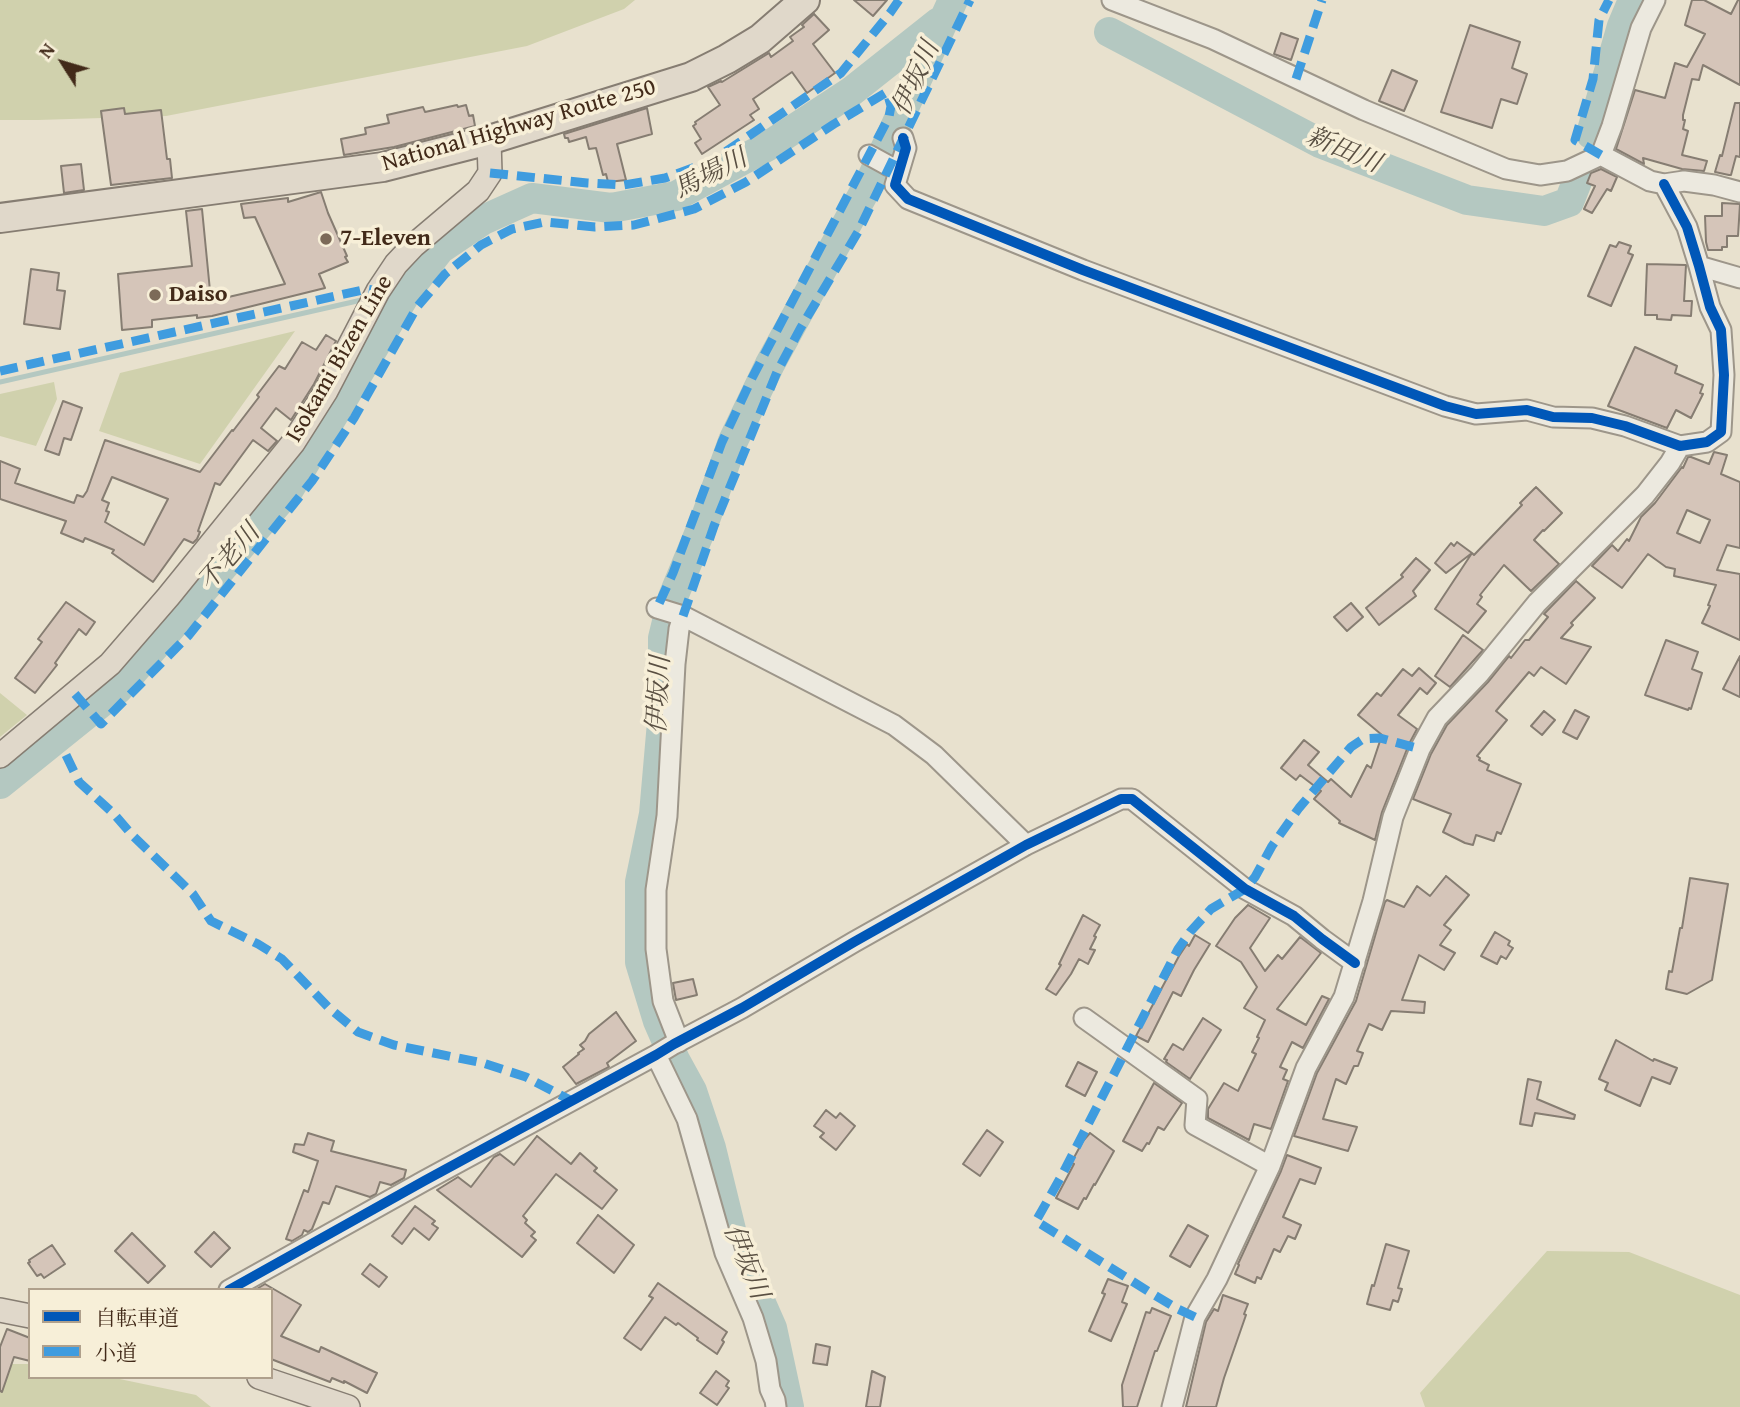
<!DOCTYPE html>
<meta charset="utf-8">
<style>
body{margin:0}
#map{position:relative;width:1740px;height:1407px;overflow:hidden;background:#e8e1ce;font-family:"Gentium Book Plus","Noto Serif JP",serif}
canvas{display:block}
.legend{position:absolute;left:28px;top:1288px;width:245px;height:91px;box-sizing:border-box;background:#f7efd8;border:2px solid #afa08c;margin:0;padding:9px 12px;list-style:none;font-size:21px;color:#422a19}
.legend li{display:flex;align-items:center;gap:14px;height:35px}
.legend b{width:35px;border:2px solid #afa08c}
.north{position:absolute;left:28px;top:28px;width:70px;height:70px;-webkit-text-stroke:5px #f7efd8;paint-order:stroke;rotate:307deg;font-size:19px;font-weight:700;line-height:28px;text-align:center;color:#422a19}
.north::after{content:'';display:block;margin:auto;width:24px;height:32px;background:#422a19;clip-path:polygon(50% 0,100% 100%,50% 72%,0 100%)}
</style>
<div id="map">
<canvas width="1740" height="1407"></canvas>
<ul class="legend">
<li><b style="height:9px;background:#0057b8"></b>自転車道</li>
<li><b style="height:9px;background:#3f9cdf"></b>小道</li>
</ul>
<div class="north">N</div>
</div>
<script>
const ctx = document.querySelector('canvas').getContext('2d');
ctx.lineJoin = 'round';
function fill(path, color) {
  ctx.fillStyle = color;
  ctx.fill(path, 'evenodd');
}
function shape(rows) {
  const path = new Path2D();
  for (const r of rows) {
    path.moveTo(r[0], r[1]);
    for (let i = 2; i < r.length; i += 2) path.lineTo(r[i], r[i + 1]);
  }
  return path;
}
function stroke(path, color, width, dash) {
  ctx.strokeStyle = color;
  ctx.lineWidth = width;
  ctx.lineCap = dash ? 'butt' : 'round';
  ctx.setLineDash(dash || []);
  ctx.stroke(path);
}
function write(font, color, halo, rows, align = 'center') {
  ctx.font = font + ' "Gentium Book Plus","Noto Serif JP",serif';
  ctx.lineWidth = 7;
  ctx.setLineDash([]);
  ctx.textBaseline = 'middle';
  ctx.strokeStyle = halo;
  ctx.fillStyle = color;
  for (const [text, x, y, turn = 0] of rows) {
    ctx.save();
    ctx.translate(x, y);
    ctx.rotate((+turn || 0) * Math.PI / 180);
    ctx.textAlign = isNaN(turn) ? turn : align;
    if (halo) ctx.strokeText(text, 0, 0);
    ctx.fillText(text, 0, 0);
    ctx.restore();
  }
}
fill(shape([
 [0,0,635,0,624,9,527,46,166,116,38,120,0,120],
 [295,331,200,464,99,431,120,373],
 [54,382,57,399,36,446,0,436,0,394],
 [0,693,27,715,0,737],
 [1547,1251,1629,1252,1740,1295,1740,1407,1425,1407,1420,1393],
 [0,1364,30,1364,30,1377,110,1377,196,1395,211,1407,0,1407]
]), '#d0d1ad');
stroke(shape([
 [385,295,408,290],
 [0,382,366,299]
]), '#b4c8c1', 5);
stroke(shape([
 [1109,32,1320,143,1467,200,1544,211,1569,202,1578,179],
 [1591,134,1622,26,1633,0],
 [0,784,118,689,288,491,408,290,440,249,483,220,532,198,611,208,676,196,768,146,852,91,939,22],
 [789,1407,772,1328,734,1242,711,1148,692,1091,675,1060,658,1021,640,962,640,882,654,814,663,711,663,638,673,597,706,517,733,441,770,364,872,178,953,0]
]), '#b4c8c1', 30);
const building = shape([
 [854,0,887,0,873,16,854,0],
 [1692,0,1704,0,1731,14,1738,0,1740,0,1740,85,1703,65,1699,80,1692,79,1683,115,1683,120,1685,120,1683,129,1688,131,1682,155,1707,161,1704,171,1682,169,1643,158,1644,164,1616,149,1635,90,1665,98,1675,63,1687,67,1705,34,1685,25,1692,0],
 [814,14,829,30,813,44,835,73,807,93,792,72,753,99,759,109,750,115,754,120,702,154,695,143,701,139,693,126,696,124,695,122,720,105,708,87,721,81,722,82,769,53,771,57,793,41,790,37,804,27,802,25,814,14],
 [1470,25,1520,42,1512,68,1527,74,1517,104,1501,99,1492,128,1441,112,1470,25],
 [1281,33,1298,39,1291,60,1274,54,1281,33],
 [1392,70,1417,81,1404,111,1379,101,1392,70],
 [1735,103,1740,103,1740,157,1736,156,1731,175,1729,175,1715,172,1720,155,1722,156,1735,103],
 [457,105,458,107,466,105,469,116,473,115,475,126,394,147,344,155,341,139,366,134,365,128,389,123,387,115,423,107,425,112,457,105],
 [124,108,125,114,161,110,167,159,170,159,172,178,111,185,101,111,124,108],
 [647,108,652,134,617,144,626,180,608,182,606,174,603,175,596,148,589,149,586,137,569,142,568,138,565,138,564,134,647,108],
 [81,164,84,190,64,193,61,166,81,164],
 [1601,169,1617,177,1611,191,1607,189,1592,213,1584,209,1595,186,1587,183,1591,173,1601,169],
 [321,192,328,213,347,256,345,257,348,262,319,274,325,288,212,316,197,318,197,315,152,320,152,327,122,330,118,274,192,266,186,211,202,209,211,301,285,284,255,217,244,218,241,204,288,198,288,202,321,192],
 [1722,203,1740,204,1738,236,1727,236,1727,247,1722,247,1722,250,1708,250,1706,242,1705,216,1722,216,1722,203],
 [1619,242,1631,246,1628,253,1633,255,1611,306,1588,296,1610,245,1616,247,1619,242],
 [1647,264,1686,265,1684,301,1692,301,1691,316,1672,315,1671,320,1657,319,1657,315,1645,315,1647,264],
 [31,269,59,273,57,290,65,291,60,329,24,324,31,269],
 [326,335,336,341,314,384,291,420,276,408,261,428,277,441,268,451,253,440,220,485,215,483,198,531,200,532,197,539,193,543,184,539,153,582,112,553,114,550,85,538,83,542,61,533,66,521,0,499,0,461,20,469,15,483,74,503,77,495,83,497,87,491,105,440,200,472,232,430,233,431,259,397,257,395,279,366,285,369,302,342,316,350,326,335],
 [112,477,168,499,144,545,105,522,109,512,106,511,109,503,102,500,112,477],
 [1635,347,1677,366,1675,373,1703,385,1700,393,1703,394,1691,418,1676,410,1667,428,1608,406,1635,347],
 [63,401,82,408,71,440,64,438,59,455,45,450,63,401],
 [1714,452,1727,455,1721,474,1740,482,1740,548,1727,545,1717,570,1740,574,1740,640,1702,623,1710,606,1708,605,1716,585,1674,576,1675,569,1666,567,1648,554,1622,588,1592,566,1612,545,1618,551,1627,539,1629,541,1641,517,1655,503,1682,467,1683,468,1688,457,1691,457,1709,464,1714,452],
 [1687,510,1710,520,1700,543,1677,533,1687,510],
 [1536,487,1562,513,1544,531,1543,530,1534,540,1559,564,1531,591,1504,565,1480,595,1482,597,1477,604,1486,611,1468,633,1435,609,1472,553,1474,555,1522,505,1520,503,1536,487],
 [1457,542,1472,553,1446,573,1435,563,1451,543,1454,546,1457,542],
 [1416,558,1430,570,1413,591,1416,596,1379,625,1366,608,1403,577,1401,575,1416,558],
 [1576,581,1595,598,1571,623,1573,625,1561,638,1591,647,1566,684,1541,667,1534,676,1529,672,1496,711,1507,720,1477,756,1480,758,1479,760,1489,765,1487,770,1521,784,1501,834,1497,832,1494,841,1476,835,1473,845,1465,843,1443,832,1451,814,1413,799,1431,754,1447,725,1488,682,1509,656,1511,658,1525,640,1529,640,1548,617,1544,614,1576,581],
 [66,602,95,622,86,635,79,629,55,663,57,665,35,693,15,678,42,642,38,639,66,602],
 [1351,603,1363,617,1347,631,1334,617,1351,603],
 [1463,635,1483,650,1450,687,1435,676,1463,635],
 [1666,640,1698,652,1692,669,1702,673,1691,709,1689,708,1688,710,1645,695,1666,640],
 [1740,656,1740,697,1723,689,1740,656],
 [1419,668,1436,683,1427,694,1420,688,1398,715,1417,729,1409,744,1382,812,1375,840,1339,823,1340,821,1314,799,1321,791,1300,775,1296,780,1281,768,1304,740,1319,752,1308,765,1328,782,1331,779,1351,797,1367,765,1371,768,1382,735,1358,715,1377,693,1381,696,1403,669,1412,676,1419,668],
 [1575,710,1589,717,1577,739,1563,732,1575,710],
 [1544,711,1555,720,1542,735,1531,726,1544,711],
 [1446,876,1469,895,1444,925,1451,930,1440,945,1455,953,1444,970,1419,955,1402,1000,1425,1002,1424,1013,1391,1011,1382,1030,1369,1024,1357,1051,1363,1053,1358,1066,1354,1066,1346,1084,1336,1079,1323,1119,1357,1127,1348,1151,1294,1136,1317,1073,1356,1001,1385,902,1387,900,1404,907,1417,886,1430,896,1446,876],
 [1690,878,1728,884,1712,980,1687,994,1666,989,1669,971,1672,972,1680,928,1682,928,1690,878],
 [1248,905,1270,918,1250,948,1265,971,1278,955,1282,959,1300,937,1321,953,1277,1009,1306,1025,1322,996,1329,999,1303,1048,1292,1042,1280,1067,1287,1070,1283,1079,1288,1081,1271,1129,1254,1124,1249,1140,1208,1118,1208,1109,1224,1083,1238,1091,1256,1054,1252,1052,1259,1038,1257,1037,1265,1020,1244,1008,1257,987,1241,962,1216,946,1235,918,1248,905],
 [1083,915,1100,925,1094,936,1096,937,1090,949,1095,950,1088,964,1079,959,1071,974,1056,995,1046,989,1061,965,1059,964,1083,915],
 [1495,932,1510,941,1508,945,1513,948,1506,959,1501,956,1497,964,1481,956,1495,932],
 [1195,935,1210,944,1194,970,1181,996,1173,992,1148,1042,1136,1036,1179,956,1187,944,1189,946,1195,935],
 [693,979,697,995,676,1000,673,983,693,979],
 [616,1012,636,1041,607,1063,609,1067,576,1084,563,1067,579,1054,578,1053,584,1049,580,1045,585,1041,589,1034,616,1012],
 [1203,1018,1221,1030,1190,1079,1166,1062,1167,1060,1164,1059,1173,1044,1183,1050,1203,1018],
 [1616,1040,1653,1061,1654,1059,1677,1068,1670,1084,1652,1077,1640,1106,1605,1090,1608,1083,1599,1079,1616,1040],
 [1078,1062,1097,1072,1085,1096,1066,1086,1078,1062],
 [1528,1079,1541,1082,1537,1099,1575,1115,1574,1119,1535,1113,1532,1126,1520,1124,1528,1079],
 [1154,1083,1182,1103,1164,1130,1158,1127,1149,1144,1147,1143,1142,1151,1123,1141,1154,1083],
 [826,1110,836,1118,840,1113,855,1126,836,1150,820,1137,824,1133,814,1126,826,1110],
 [987,1130,1003,1142,980,1176,963,1164,987,1130],
 [308,1133,334,1141,331,1151,406,1170,404,1178,391,1185,380,1182,376,1194,370,1197,336,1186,329,1204,323,1202,312,1229,308,1232,304,1230,302,1235,292,1241,286,1239,304,1190,308,1192,318,1161,293,1152,295,1144,304,1145,308,1133],
 [1090,1133,1114,1151,1095,1185,1094,1184,1086,1199,1084,1198,1078,1209,1056,1198,1074,1164,1071,1163,1083,1141,1090,1133],
 [537,1136,571,1164,580,1153,597,1168,594,1171,617,1190,602,1209,556,1174,523,1216,527,1220,525,1223,535,1232,531,1236,536,1240,522,1257,437,1190,458,1177,471,1187,494,1157,500,1154,514,1165,537,1136],
 [1287,1155,1321,1168,1315,1184,1300,1179,1283,1217,1301,1225,1295,1239,1288,1236,1280,1252,1274,1249,1261,1279,1257,1277,1255,1283,1235,1274,1239,1265,1238,1264,1281,1171,1287,1155],
 [415,1206,435,1221,432,1224,438,1228,429,1240,414,1228,402,1244,392,1236,415,1206],
 [598,1215,634,1245,614,1273,577,1243,598,1215],
 [1188,1225,1208,1236,1190,1267,1170,1256,1188,1225],
 [214,1232,230,1248,211,1267,195,1252,214,1232],
 [132,1233,165,1266,148,1283,115,1251,132,1233],
 [1386,1244,1409,1251,1398,1288,1402,1289,1398,1302,1393,1300,1390,1310,1367,1304,1372,1285,1374,1286,1386,1244],
 [52,1245,65,1264,44,1278,41,1274,37,1276,28,1263,30,1262,29,1260,52,1245],
 [370,1264,387,1277,379,1287,362,1274,370,1264],
 [1108,1279,1128,1286,1122,1302,1127,1304,1111,1341,1089,1331,1105,1294,1102,1293,1108,1279],
 [658,1283,727,1332,722,1340,724,1342,717,1354,697,1340,698,1338,678,1323,676,1325,665,1317,641,1350,624,1338,653,1298,649,1296,658,1283],
 [265,1284,301,1305,281,1336,319,1352,321,1347,377,1373,367,1393,344,1381,344,1383,332,1378,330,1382,271,1359,271,1290,255,1290,265,1284],
 [1223,1295,1248,1304,1244,1314,1246,1315,1224,1378,1216,1407,1186,1407,1206,1322,1214,1309,1218,1311,1223,1295],
 [1152,1308,1171,1316,1157,1351,1155,1351,1137,1407,1123,1407,1122,1385,1146,1312,1150,1313,1152,1308],
 [7,1329,30,1338,30,1361,14,1357,2,1392,0,1391,0,1347,7,1329],
 [816,1344,830,1347,827,1365,813,1363,816,1344],
 [716,1371,729,1381,726,1386,729,1388,717,1405,700,1393,716,1371],
 [872,1371,885,1377,880,1407,866,1407,872,1371]
]);
fill(building, '#d5c5b9');
stroke(building, '#867d72', 2);
const minor = shape([
 [1112,0,1213,39,1364,110,1506,169,1540,175,1567,171,1601,155,1612,126,1641,28,1655,0],
 [903,138,906,148,895,185,908,199,1083,270,1445,406,1476,414,1527,410,1553,417,1592,418,1625,426,1680,446,1707,442,1721,432,1724,375,1721,330,1710,307,1699,266,1687,227,1664,184],
 [869,155,889,166],
 [1601,155,1650,181,1664,184,1684,181,1714,185,1740,192],
 [1699,266,1740,278],
 [657,608,683,616,894,725,934,755,1026,845],
 [1084,1018,1197,1099,1195,1125,1270,1166],
 [679,1042,663,1001,656,949,656,890,667,816,675,664,679,629,683,616],
 [656,1055,687,1119,725,1253,753,1318,766,1361,770,1389,775,1400,776,1407],
 [229,1290,424,1181,656,1055,674,1044,742,1008,854,942,1026,845,1121,799,1132,799,1245,889,1294,916,1322,939,1355,963],
 [1172,1407,1195,1317,1217,1279,1270,1166,1306,1068,1344,997,1373,901,1393,817,1420,749,1437,718,1479,674,1537,603,1645,495,1670,463,1680,446]
]);
const major = shape([
 [0,756,110,664,168,597,293,443,326,391,378,291,396,264,413,246,478,191,490,173,489,140],
 [0,1310,30,1316],
 [259,1377,348,1407]
]);
const highway = shape([
 [0,218,383,167,489,140,691,77,727,59,760,39,805,0]
]);
stroke(minor, '#9d968a', 23);
stroke(major, '#867d72', 26);
stroke(highway, '#867d72', 32);
stroke(minor, '#ece9df', 19);
stroke(major, '#e0d8ca', 23);
stroke(highway, '#e0d8ca', 28);
stroke(shape([
 [1296,79,1322,0],
 [1601,155,1575,140,1593,79,1599,20,1609,0],
 [490,173,587,183,624,185,665,178,712,161,841,73,890,13,899,0],
 [0,371,367,289,378,291],
 [683,616,714,526,777,372,800,329,858,232,970,0],
 [75,694,101,724,189,635,312,481,354,418,417,307,445,274,481,245,512,229,545,222,595,227,634,225,694,209,746,182,834,124,887,92,891,106,889,117,752,378,722,442,673,573,657,608],
 [66,755,79,782,114,814,133,836,193,894,211,921,258,944,282,959,328,1007,358,1032,394,1045,483,1063,526,1077,572,1101],
 [1195,1317,1178,1309,1151,1293,1036,1221,1062,1175,1178,949,1190,932,1211,909,1245,889,1255,877,1272,846,1299,808,1351,747,1363,739,1380,738,1420,749]
]), '#3f9cdf', 9, [18, 9]);
stroke(shape([
 [903,138,906,148,895,185,908,199,1083,270,1445,406,1476,414,1527,410,1553,417,1592,418,1625,426,1680,446,1707,442,1721,432,1724,375,1721,330,1710,307,1699,266,1687,227,1664,184],
 [229,1290,424,1181,656,1055,674,1044,742,1008,854,942,1026,845,1121,799,1132,799,1245,889,1294,916,1322,939,1355,963]
]), '#0057b8', 10);
for (const [x, y, r, color] of [
 [326,239,7,"#7c6a58"],
 [155,295,7,"#7c6a58"]
]) {
  const dot = new Path2D();
  dot.arc(x, y, r, 0, 2 * Math.PI);
  ctx.fillStyle = color;
  ctx.fill(dot);
  stroke(dot, '#f7efd8', 2.5);
}
write('24px', '#422a19', '#f7efd8', [
 ["National Highway Route 250",519,126,-16],
 ["Isokami Bizen Line",340,359,-60]
]);
write('bold 24px', '#422a19', '#f7efd8', [
 ["7-Eleven",340,239],
 ["Daiso",169,295]
], 'left');
write('italic 26px', '#594f42', '#f7efd8', [
 ["伊坂川",917,79,-66],
 ["新田川",1343,151,23],
 ["馬場川",711,175,-27],
 ["不老川",230,558,-49],
 ["伊坂川",660,695,-87],
 ["伊坂川",745,1262,68]
]);
</script>
